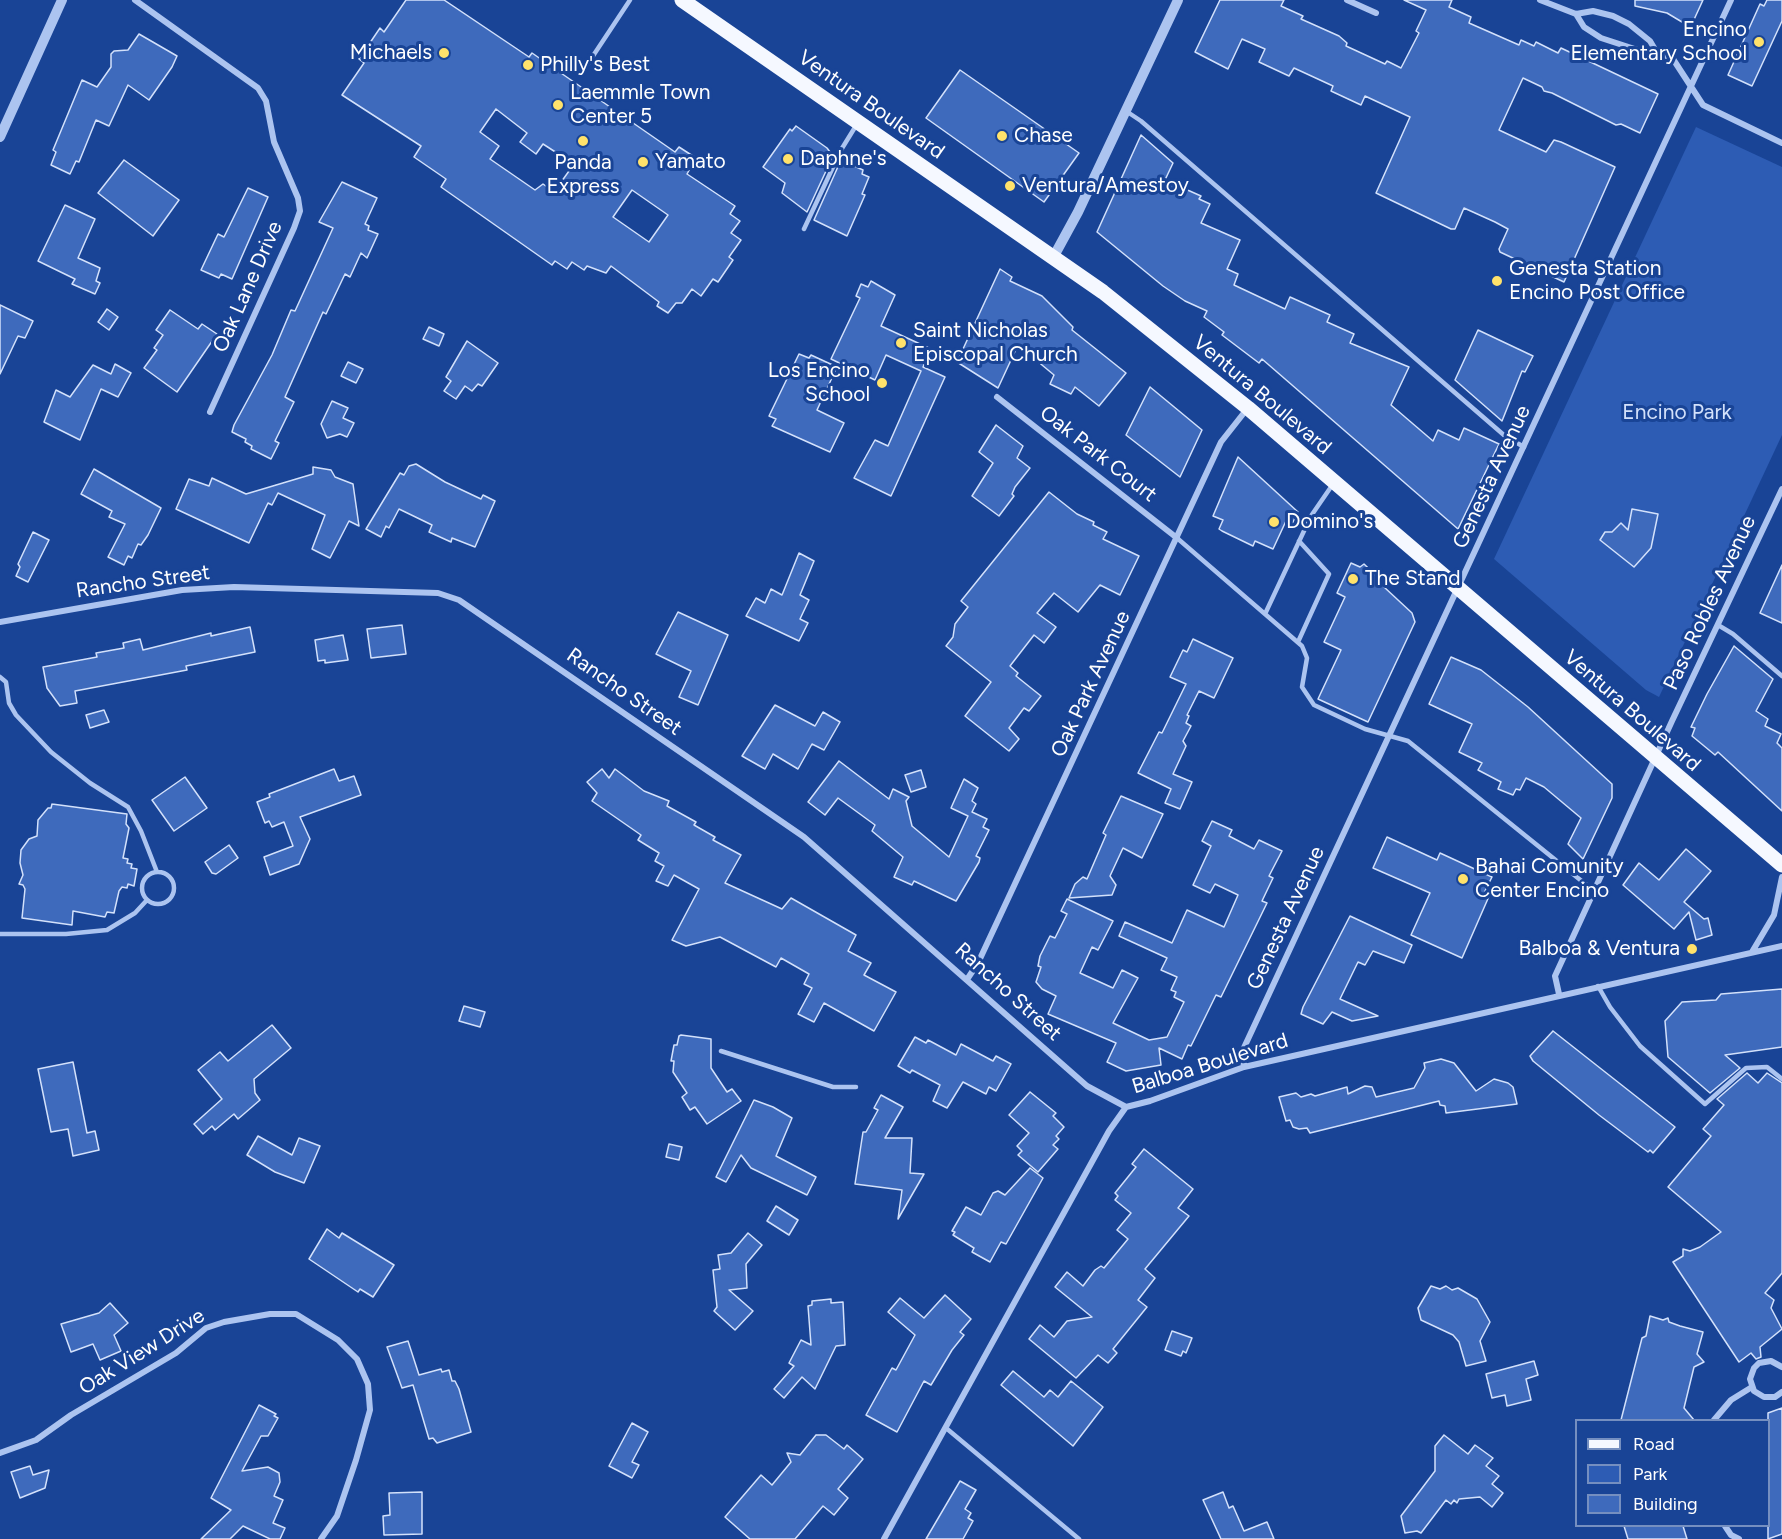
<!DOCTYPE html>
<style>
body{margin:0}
#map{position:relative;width:1782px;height:1539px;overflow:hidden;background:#194496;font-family:Figtree,sans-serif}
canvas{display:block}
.legend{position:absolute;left:1575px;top:1419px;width:195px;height:108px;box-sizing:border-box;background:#194496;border:2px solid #758fc0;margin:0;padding:8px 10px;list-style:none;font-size:18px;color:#fff}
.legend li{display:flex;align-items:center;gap:12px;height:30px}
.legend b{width:30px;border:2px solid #758fc0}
</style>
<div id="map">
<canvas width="1782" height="1539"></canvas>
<ul class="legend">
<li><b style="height:8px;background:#f5f8ff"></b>Road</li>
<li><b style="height:16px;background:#2d5cb4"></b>Park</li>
<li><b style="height:16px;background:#3e6abc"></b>Building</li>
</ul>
</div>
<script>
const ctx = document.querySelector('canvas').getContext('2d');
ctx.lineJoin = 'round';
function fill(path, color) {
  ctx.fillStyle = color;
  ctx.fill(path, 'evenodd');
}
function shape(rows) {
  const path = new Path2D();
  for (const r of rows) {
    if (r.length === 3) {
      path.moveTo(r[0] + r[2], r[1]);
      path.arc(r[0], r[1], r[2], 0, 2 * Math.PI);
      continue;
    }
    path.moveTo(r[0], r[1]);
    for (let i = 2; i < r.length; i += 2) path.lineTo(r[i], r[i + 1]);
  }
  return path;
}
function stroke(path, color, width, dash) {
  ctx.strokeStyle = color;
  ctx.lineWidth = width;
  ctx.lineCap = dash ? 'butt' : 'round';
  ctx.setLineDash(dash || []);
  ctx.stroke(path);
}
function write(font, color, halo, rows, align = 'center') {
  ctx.font = font + ' Figtree,sans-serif';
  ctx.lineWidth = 6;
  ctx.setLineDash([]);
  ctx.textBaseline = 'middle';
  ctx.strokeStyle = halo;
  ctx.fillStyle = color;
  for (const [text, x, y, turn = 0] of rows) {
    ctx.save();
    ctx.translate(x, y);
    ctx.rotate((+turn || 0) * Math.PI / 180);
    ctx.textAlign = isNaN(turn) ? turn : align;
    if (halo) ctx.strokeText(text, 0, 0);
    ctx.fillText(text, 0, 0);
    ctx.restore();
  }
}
fill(shape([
 [1696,127,1782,167,1782,435,1659,697,1646,690,1494,559]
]), '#2d5cb4');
const building = shape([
 [406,0,444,0,529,57,532,53,675,152,679,147,696,158,687,174,735,206,730,214,740,221,731,233,741,240,729,257,733,260,718,282,713,279,701,296,692,289,682,303,676,303,668,313,657,306,659,302,611,266,606,273,587,266,584,270,572,262,567,269,555,261,552,265,441,187,446,179,414,157,421,146,342,95,364,63,359,59,380,28,384,32,406,0],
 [496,109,527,133,520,142,536,154,543,144,574,164,554,192,543,184,535,190,490,159,499,146,480,132,496,109],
 [632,190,668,215,649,242,613,217,632,190],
 [1220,0,1284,0,1281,6,1303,16,1301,19,1339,36,1347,43,1346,46,1385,64,1387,61,1401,68,1419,33,1416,31,1426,10,1404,0,1452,0,1449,7,1471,17,1469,23,1519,45,1521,40,1534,46,1536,42,1558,53,1561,48,1658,94,1640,133,1621,124,1616,125,1552,93,1544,91,1542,87,1523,78,1499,130,1546,152,1554,140,1561,142,1615,167,1564,282,1500,252,1499,249,1508,229,1495,222,1464,208,1455,229,1451,229,1376,193,1410,117,1365,96,1361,105,1331,91,1333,86,1294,68,1289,76,1259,62,1265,49,1242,39,1228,69,1195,52,1220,0],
 [1635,0,1703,0,1692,24,1683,20,1682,22,1667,13,1635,6,1635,0],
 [1767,0,1782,0,1782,21,1752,86,1728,75,1760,4,1764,6,1767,0],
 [139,34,177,56,172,67,149,100,128,85,109,126,96,120,79,162,76,161,70,174,51,165,56,152,53,150,82,80,97,87,111,67,111,54,114,51,128,50,139,34],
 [960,70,1079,153,1044,202,926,118,960,70],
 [796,126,827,148,833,156,807,212,782,193,785,183,763,167,790,129,792,131,796,126],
 [1141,135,1173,163,1165,180,1201,196,1199,199,1210,204,1201,223,1240,240,1227,269,1238,274,1234,285,1285,309,1290,297,1330,315,1327,322,1354,334,1350,343,1409,367,1391,405,1433,441,1438,430,1459,440,1464,428,1499,444,1458,529,1262,359,1259,363,1222,335,1224,332,1204,317,1207,311,1185,301,1163,286,1097,232,1141,135],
 [124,160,179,200,153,236,98,193,124,160],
 [841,160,863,170,862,174,869,177,862,194,865,195,847,236,814,220,841,160],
 [342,182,377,198,365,224,369,226,368,230,378,234,367,258,361,253,350,277,345,274,326,314,323,312,285,397,294,402,275,441,279,443,271,459,251,449,252,446,245,442,246,439,232,432,234,425,272,355,291,310,295,311,333,228,319,222,342,182],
 [248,188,268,197,232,279,221,274,219,278,201,270,218,234,224,237,248,188],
 [65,205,95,219,78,258,100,268,96,281,100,283,95,294,72,284,75,279,38,261,65,205],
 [1000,269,1012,277,1010,281,1042,296,1073,327,1072,330,1126,373,1099,406,1075,387,1071,394,1050,384,1054,375,1018,345,998,388,957,362,1000,269],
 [871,281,895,295,881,326,931,349,923,367,945,377,891,496,854,478,875,440,888,446,921,371,886,355,875,380,831,359,860,298,856,296,861,284,868,287,871,281],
 [0,305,33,321,25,338,18,336,0,374,0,305],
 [107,309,118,317,109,330,98,322,107,309],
 [170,310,198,329,202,324,217,334,177,392,144,368,157,350,154,348,163,335,156,330,170,310],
 [429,327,444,334,439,346,423,339,429,327],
 [1478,330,1533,356,1525,372,1522,371,1502,421,1455,380,1478,330],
 [467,341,498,363,482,386,478,384,472,391,465,386,456,399,444,391,451,381,446,377,467,341],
 [799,354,809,358,811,355,837,367,817,410,844,423,830,452,772,426,776,419,769,416,799,354],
 [348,362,363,369,356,383,341,376,348,362],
 [115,364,131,373,125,384,118,397,101,389,80,440,44,422,56,390,70,397,93,365,111,374,115,364],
 [1150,387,1202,430,1180,477,1126,435,1150,387],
 [332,401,348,408,343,418,354,423,347,437,340,434,327,438,321,424,332,401],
 [996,425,1023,446,1017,458,1030,468,1015,487,1012,494,1014,496,999,516,972,496,993,463,979,452,996,425],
 [1238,457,1298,512,1292,524,1286,521,1273,549,1255,541,1253,546,1222,531,1219,529,1223,520,1213,516,1238,457],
 [416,464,445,482,481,499,483,495,495,501,475,547,452,538,451,542,429,532,432,525,399,509,389,528,386,526,381,537,366,529,400,473,404,475,409,466,416,464],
 [313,467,331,470,335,477,353,484,359,526,349,521,330,558,312,549,325,515,278,493,272,505,268,503,249,543,176,509,189,479,209,486,212,478,246,494,313,474,313,467],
 [94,469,161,508,148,535,141,545,138,544,132,558,128,556,124,565,108,557,125,524,109,517,112,511,81,494,94,469],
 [1049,492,1077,514,1094,522,1093,525,1107,532,1103,539,1139,556,1120,595,1100,585,1078,612,1054,593,1037,613,1056,627,1044,643,1034,635,1010,666,1018,673,1016,676,1041,696,1029,711,1024,708,1009,728,1019,739,1009,751,965,716,991,682,946,646,953,637,955,624,968,607,961,601,1049,492],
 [1632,509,1658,514,1651,548,1634,567,1600,540,1605,532,1612,532,1621,523,1628,530,1632,509],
 [33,532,49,540,28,582,16,576,20,567,18,564,33,532],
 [799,553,814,561,800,595,809,600,800,619,808,623,799,641,746,616,756,598,765,603,771,589,782,595,799,553],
 [1351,563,1360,567,1364,564,1386,585,1384,587,1412,613,1415,622,1368,722,1318,699,1341,650,1324,642,1345,597,1337,593,1351,563],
 [1782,565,1782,623,1760,613,1782,565],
 [678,612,728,635,698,705,679,697,691,671,656,654,678,612],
 [402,625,406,654,371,658,367,629,402,625],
 [250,627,255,652,186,666,187,670,75,691,77,703,60,706,47,688,43,667,97,657,96,653,124,648,123,643,140,639,143,650,211,633,211,636,250,627],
 [343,635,348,660,325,663,325,660,318,661,315,640,343,635],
 [1193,639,1233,658,1214,698,1199,691,1187,715,1189,716,1186,723,1191,726,1183,741,1186,746,1173,774,1192,782,1180,809,1165,803,1171,789,1138,773,1159,732,1162,733,1186,684,1170,677,1183,650,1187,652,1193,639],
 [1734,646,1773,679,1756,711,1768,719,1765,726,1781,734,1777,743,1782,748,1782,811,1718,752,1715,755,1692,736,1695,728,1691,727,1707,694,1734,646],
 [1451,657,1481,670,1528,707,1612,784,1612,798,1583,859,1568,844,1581,818,1544,787,1526,778,1520,790,1516,789,1513,795,1498,789,1501,782,1478,770,1482,763,1459,752,1472,724,1429,704,1451,657],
 [775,705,815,726,823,712,840,722,824,750,812,744,798,769,773,754,765,769,742,756,775,705],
 [104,710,109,722,90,728,86,715,104,710],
 [839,761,889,799,893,789,909,797,906,801,912,826,949,857,968,816,951,808,964,779,978,788,972,801,976,804,972,812,987,819,983,827,989,830,976,856,980,858,979,862,956,901,914,881,912,885,894,877,903,857,872,831,875,825,838,798,825,815,808,802,839,761],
 [334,769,339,781,354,776,361,795,300,817,310,839,299,864,270,875,264,857,293,846,284,822,272,827,269,821,265,823,257,802,270,797,269,794,334,769],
 [602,769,609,778,615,769,644,791,669,801,667,806,696,822,694,825,715,837,713,840,741,855,725,883,782,909,791,898,856,935,848,951,871,963,864,975,896,992,874,1031,824,1003,814,1022,798,1014,812,988,804,984,809,974,781,958,776,967,720,937,686,946,672,940,699,889,674,875,668,886,656,881,664,866,655,861,659,853,638,840,641,835,592,801,597,793,587,782,602,769],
 [921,770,926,787,911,792,905,775,921,770],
 [185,777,207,808,174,831,152,800,185,777],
 [1121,796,1163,814,1142,858,1123,848,1110,876,1116,885,1112,895,1069,898,1075,884,1083,877,1087,879,1106,835,1103,833,1121,796],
 [52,804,127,814,126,824,129,828,123,858,128,859,127,863,132,864,131,868,137,869,134,886,128,884,127,888,122,887,119,891,114,913,107,912,105,917,73,911,72,925,22,918,25,889,23,885,19,884,23,875,20,863,21,850,29,839,37,836,38,820,48,808,51,808,52,804],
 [1212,821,1232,830,1229,836,1254,849,1259,840,1282,851,1269,876,1273,878,1262,901,1267,903,1221,997,1216,995,1191,1046,1188,1045,1182,1059,1159,1048,1161,1065,1126,1071,1107,1062,1116,1043,1048,1014,1056,996,1042,989,1036,982,1041,967,1038,966,1040,956,1050,936,1055,938,1067,914,1061,911,1067,899,1113,921,1098,950,1092,947,1080,973,1113,988,1122,970,1138,978,1113,1023,1149,1040,1167,1037,1184,1002,1174,997,1176,992,1171,990,1177,977,1161,970,1167,958,1119,936,1125,922,1172,943,1187,910,1224,927,1238,895,1215,884,1210,893,1193,885,1211,846,1202,841,1212,821],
 [1387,837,1437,860,1440,853,1492,877,1485,891,1490,894,1462,958,1411,935,1430,893,1373,868,1387,837],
 [229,845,238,858,216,874,212,873,205,862,229,845],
 [1686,849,1711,871,1684,902,1704,919,1708,918,1712,935,1696,940,1689,912,1674,929,1623,885,1639,863,1659,880,1686,849],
 [1350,916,1412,945,1404,963,1373,951,1365,965,1358,962,1340,999,1378,1016,1352,1021,1332,1012,1323,1024,1301,1014,1303,1007,1350,916],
 [1782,989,1782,1047,1725,1055,1740,1068,1710,1093,1668,1057,1665,1021,1682,1002,1716,1000,1721,994,1782,989],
 [464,1006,485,1012,480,1027,459,1021,464,1006],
 [272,1025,291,1048,254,1079,255,1093,260,1100,238,1119,234,1114,215,1130,212,1126,203,1134,194,1124,222,1099,198,1070,220,1052,228,1061,272,1025],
 [1553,1031,1675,1127,1653,1153,1650,1150,1648,1152,1599,1115,1533,1061,1530,1056,1553,1031],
 [681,1035,711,1039,711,1068,727,1092,732,1089,741,1101,707,1124,695,1107,690,1110,682,1097,687,1093,673,1072,674,1061,671,1061,674,1045,677,1045,679,1036,681,1035],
 [915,1037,926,1043,928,1040,956,1055,961,1044,993,1061,996,1056,1011,1064,996,1091,989,1087,986,1094,963,1082,947,1108,933,1101,940,1085,912,1070,910,1073,898,1066,915,1037],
 [1441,1059,1454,1063,1476,1091,1494,1079,1508,1083,1513,1087,1517,1104,1446,1113,1445,1106,1440,1105,1439,1101,1310,1133,1307,1128,1299,1129,1293,1127,1290,1120,1286,1121,1279,1097,1296,1093,1301,1097,1311,1094,1315,1096,1347,1087,1348,1094,1365,1086,1372,1087,1376,1097,1414,1088,1425,1068,1424,1063,1441,1059],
 [73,1062,87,1133,95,1131,99,1150,73,1156,68,1129,51,1132,38,1069,73,1062],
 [1747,1073,1758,1083,1767,1073,1782,1083,1782,1273,1765,1293,1774,1300,1771,1308,1782,1329,1760,1347,1761,1357,1756,1359,1751,1353,1739,1362,1673,1262,1683,1256,1683,1249,1690,1251,1700,1247,1721,1232,1668,1187,1711,1136,1703,1129,1724,1105,1717,1099,1747,1073],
 [1030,1092,1056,1113,1053,1116,1064,1127,1056,1136,1059,1139,1053,1145,1058,1149,1038,1172,1018,1155,1022,1151,1017,1146,1029,1133,1009,1115,1030,1092],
 [881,1095,903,1107,885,1138,912,1138,910,1173,924,1174,898,1219,902,1190,855,1184,863,1132,866,1132,878,1110,874,1108,881,1095],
 [754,1100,773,1107,792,1118,776,1156,816,1177,807,1195,751,1168,741,1155,726,1182,716,1177,754,1100],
 [258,1136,292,1155,299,1138,320,1146,304,1183,275,1172,247,1155,258,1136],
 [669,1144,682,1147,679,1160,666,1157,669,1144],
 [1144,1149,1193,1189,1178,1208,1189,1216,1145,1269,1155,1278,1138,1300,1147,1307,1113,1349,1117,1353,1108,1363,1098,1355,1076,1378,1029,1339,1040,1325,1054,1337,1067,1321,1092,1317,1055,1287,1067,1272,1083,1286,1095,1270,1101,1266,1104,1268,1128,1239,1117,1230,1131,1213,1115,1200,1118,1196,1115,1193,1136,1167,1132,1164,1144,1149],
 [1030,1168,1043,1178,1006,1244,1001,1242,990,1262,972,1252,974,1248,953,1235,955,1232,952,1231,966,1207,981,1215,993,1193,998,1191,1005,1195,1030,1168],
 [776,1206,798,1220,789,1235,767,1221,776,1206],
 [327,1229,339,1238,342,1233,394,1265,373,1297,360,1289,358,1292,309,1259,327,1229],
 [748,1233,762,1245,746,1264,747,1288,729,1290,753,1311,735,1330,714,1311,717,1307,713,1270,720,1269,718,1255,731,1253,748,1233],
 [1431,1286,1440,1289,1446,1286,1452,1290,1458,1288,1477,1299,1490,1322,1480,1341,1486,1361,1466,1366,1459,1342,1453,1335,1421,1320,1418,1308,1431,1286],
 [945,1295,971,1319,960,1332,964,1335,952,1350,931,1385,924,1381,897,1432,866,1415,892,1368,896,1370,915,1335,888,1312,900,1298,924,1318,945,1295],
 [831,1299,831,1303,843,1302,845,1345,836,1346,815,1389,802,1377,784,1398,774,1389,794,1366,789,1363,801,1340,811,1345,808,1306,812,1305,812,1301,831,1299],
 [110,1303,128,1323,114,1335,121,1351,100,1360,93,1344,71,1352,61,1324,99,1313,110,1303],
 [1650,1316,1663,1320,1668,1318,1669,1322,1680,1326,1703,1332,1697,1354,1704,1362,1694,1367,1684,1408,1694,1420,1621,1420,1642,1338,1646,1336,1650,1316],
 [1172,1331,1192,1338,1186,1353,1183,1351,1181,1356,1165,1350,1172,1331],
 [408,1341,419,1375,441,1369,442,1372,449,1370,452,1381,455,1381,459,1389,471,1432,437,1443,433,1438,429,1439,413,1385,402,1388,387,1347,408,1341],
 [1534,1361,1538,1375,1526,1379,1531,1400,1507,1406,1505,1395,1492,1398,1486,1374,1534,1361],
 [1013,1371,1044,1397,1050,1390,1058,1397,1071,1381,1103,1407,1073,1446,1001,1385,1013,1371],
 [259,1405,276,1414,274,1416,278,1418,268,1436,261,1436,242,1471,268,1467,279,1473,280,1482,274,1496,283,1500,273,1523,285,1528,280,1539,270,1539,243,1526,230,1539,201,1539,231,1510,211,1498,259,1405],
 [1782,1408,1782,1534,1768,1539,1768,1413,1782,1408],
 [632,1423,648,1432,632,1462,639,1465,632,1478,609,1466,632,1423],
 [816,1435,826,1435,844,1449,847,1445,863,1459,838,1489,848,1498,834,1515,823,1506,795,1539,750,1539,725,1517,761,1475,772,1485,791,1462,787,1453,800,1455,816,1435],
 [1444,1435,1468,1454,1475,1445,1493,1458,1486,1466,1499,1476,1492,1484,1503,1493,1492,1507,1480,1497,1459,1499,1457,1503,1454,1500,1451,1504,1446,1500,1421,1533,1417,1531,1405,1533,1401,1516,1435,1471,1435,1446,1444,1435],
 [30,1466,33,1475,49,1470,45,1488,20,1498,11,1472,30,1466],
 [960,1481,976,1490,965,1509,971,1513,968,1518,973,1521,963,1539,926,1539,960,1481],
 [422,1492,422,1534,384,1535,383,1516,390,1515,389,1493,422,1492],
 [1223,1492,1229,1508,1233,1506,1244,1531,1267,1522,1274,1539,1221,1539,1203,1500,1223,1492],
 [1624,1526,1683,1526,1687,1539,1628,1539,1624,1526]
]);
fill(building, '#3e6abc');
stroke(building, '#d3e1fb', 1.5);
stroke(shape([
 [587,65,630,0],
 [1126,111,1141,121,1505,436,1524,447],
 [804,229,841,150,857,124],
 [1177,538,1302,646,1307,658,1302,687,1314,705,1365,729,1408,741,1594,891],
 [1265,614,1311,516,1333,484],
 [1718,625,1733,634,1782,676],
 [1298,642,1329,574,1299,541],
 [0,677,6,682,9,703,16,715,51,752,90,783,128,807,141,831,157,872],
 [158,888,16],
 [0,934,66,934,107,930,135,913,147,900],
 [1598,986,1610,1007,1640,1046,1705,1104,1746,1068,1767,1067,1782,1079],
 [721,1051,833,1087,856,1087],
 [946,1428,1079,1539]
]), '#acc4f0', 4.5);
stroke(shape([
 [135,0,258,88,266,101,274,142,298,198,300,211,294,228,210,412],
 [1347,0,1376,13],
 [1540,0,1576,14,1593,11,1613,16,1629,24,1650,41,1656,51,1673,59,1703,105,1782,143],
 [1576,14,1584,27,1601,38,1647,53,1656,51],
 [997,397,1177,538],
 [0,622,182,590,234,587,438,593,459,600,804,837,1087,1086,1126,1107],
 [1752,952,1774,915,1782,877],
 [968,978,978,963,1221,442,1247,409],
 [1559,994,1555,976,1672,721,1782,489],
 [1244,1067,1242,1052,1731,0],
 [1782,1367,1771,1361,1759,1363,1754,1368,1750,1379,1754,1391,1764,1397,1775,1397,1782,1392],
 [1714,1420,1731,1400,1752,1387],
 [0,1453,36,1440,71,1415,176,1353,206,1328,224,1322,270,1314,296,1314,338,1340,357,1359,368,1384,370,1410,356,1460,337,1516,321,1539],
 [1725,1526,1731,1535,1739,1539],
 [884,1539,1109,1131,1126,1107,1150,1101,1244,1067,1782,946]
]), '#acc4f0', 6);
stroke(shape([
 [0,137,62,0],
 [1054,256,1078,212,1178,0]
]), '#acc4f0', 10);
stroke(shape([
 [682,0,1103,292,1248,408,1782,865]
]), '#f5f8ff', 15);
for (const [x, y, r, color] of [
 [1759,42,6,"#ffe26b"],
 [444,53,6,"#ffe26b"],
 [528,65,6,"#ffe26b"],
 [558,105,6,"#ffe26b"],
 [1002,136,6,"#ffe26b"],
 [583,141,6,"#ffe26b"],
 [788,159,6,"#ffe26b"],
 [643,162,6,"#ffe26b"],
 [1010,186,6,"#ffe26b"],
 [1497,281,6,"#ffe26b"],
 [901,343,6,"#ffe26b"],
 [882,383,6,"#ffe26b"],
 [1274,522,6,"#ffe26b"],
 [1353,579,6,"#ffe26b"],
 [1463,879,6,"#ffe26b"],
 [1692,949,6,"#ffe26b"]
]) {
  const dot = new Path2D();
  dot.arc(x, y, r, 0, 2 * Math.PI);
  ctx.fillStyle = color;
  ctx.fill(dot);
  stroke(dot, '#194496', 2);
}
write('21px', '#fff', '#194496', [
 ["Encino",1747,30,"right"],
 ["Elementary School",1747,54,"right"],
 ["Michaels",432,53,"right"],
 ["Philly's Best",540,65],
 ["Laemmle Town",570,93],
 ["Center 5",570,117],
 ["Chase",1014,136],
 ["Daphne's",800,159],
 ["Yamato",655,162],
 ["Panda",583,163,"center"],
 ["Express",583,187,"center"],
 ["Ventura/Amestoy",1022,186],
 ["Genesta Station",1509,269],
 ["Encino Post Office",1509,293],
 ["Saint Nicholas",913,331],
 ["Episcopal Church",913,355],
 ["Los Encino",870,371,"right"],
 ["School",870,395,"right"],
 ["Domino's",1286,522],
 ["The Stand",1365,579],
 ["Bahai Comunity",1475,867],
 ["Center Encino",1475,891],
 ["Balboa & Ventura",1680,949,"right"]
], 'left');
write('21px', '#fff', '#194496', [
 ["Ventura Boulevard",871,105,35],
 ["Oak Lane Drive",248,287,-66],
 ["Ventura Boulevard",1262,395,40],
 ["Oak Park Court",1098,454,38],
 ["Genesta Avenue",1492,477,-65],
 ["Rancho Street",143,582,-8],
 ["Paso Robles Avenue",1710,603,-65],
 ["Oak Park Avenue",1091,684,-65],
 ["Rancho Street",624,692,35],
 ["Ventura Boulevard",1632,711,41],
 ["Genesta Avenue",1286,918,-65],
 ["Rancho Street",1008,992,42],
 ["Balboa Boulevard",1210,1064,-17],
 ["Oak View Drive",142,1352,-32]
]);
write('21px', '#d3e1fb', '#194496', [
 ["Encino Park",1677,413]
]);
</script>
